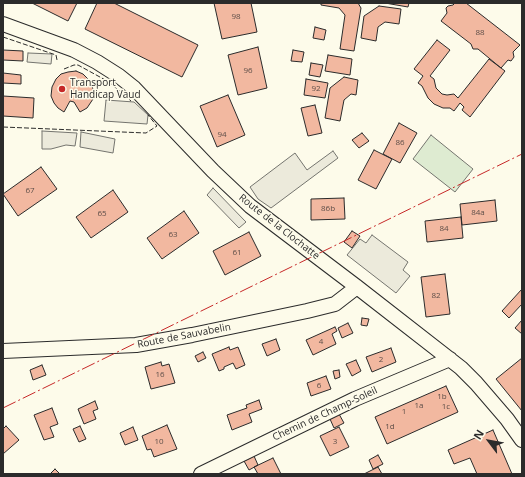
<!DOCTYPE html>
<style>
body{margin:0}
#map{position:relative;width:525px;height:477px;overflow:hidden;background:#fdfbea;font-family:"Open Sans",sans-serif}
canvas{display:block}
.frame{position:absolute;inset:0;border:4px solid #2b2b2b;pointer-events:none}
.north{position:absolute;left:469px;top:421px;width:40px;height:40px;-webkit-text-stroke:3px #fdfbea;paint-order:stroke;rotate:302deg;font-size:11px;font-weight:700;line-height:16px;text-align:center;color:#2b2b2b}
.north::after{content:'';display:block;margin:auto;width:14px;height:18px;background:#2b2b2b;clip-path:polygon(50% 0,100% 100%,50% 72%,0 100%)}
</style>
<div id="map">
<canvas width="525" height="477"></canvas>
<div class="frame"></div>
<div class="north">N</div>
</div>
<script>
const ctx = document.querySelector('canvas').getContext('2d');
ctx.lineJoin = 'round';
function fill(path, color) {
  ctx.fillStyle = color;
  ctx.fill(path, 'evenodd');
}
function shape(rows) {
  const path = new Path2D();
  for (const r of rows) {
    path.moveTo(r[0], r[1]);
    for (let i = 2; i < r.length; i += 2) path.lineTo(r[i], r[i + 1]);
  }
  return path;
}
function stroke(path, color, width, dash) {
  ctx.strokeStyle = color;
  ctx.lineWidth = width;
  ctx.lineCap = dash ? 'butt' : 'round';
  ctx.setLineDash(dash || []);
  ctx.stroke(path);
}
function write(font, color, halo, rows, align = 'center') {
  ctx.font = font + ' "Open Sans",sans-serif';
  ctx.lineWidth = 3;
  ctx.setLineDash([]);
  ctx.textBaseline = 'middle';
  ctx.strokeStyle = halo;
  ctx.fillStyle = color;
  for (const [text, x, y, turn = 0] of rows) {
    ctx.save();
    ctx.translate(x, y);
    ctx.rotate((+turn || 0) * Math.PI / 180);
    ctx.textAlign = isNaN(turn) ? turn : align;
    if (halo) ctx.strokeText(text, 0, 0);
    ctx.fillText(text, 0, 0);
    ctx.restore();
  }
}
const green = shape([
 [431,135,473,169,455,192,413,159,431,135]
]);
fill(green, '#deebd1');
stroke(green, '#74746e', 1);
const parking = shape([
 [28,53,52,54,51,64,27,62,28,53],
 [106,100,134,102,148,115,147,124,104,121,106,100],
 [42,131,77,133,75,146,66,145,51,149,42,149,42,131],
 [81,132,115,139,113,153,80,147,81,132],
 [333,151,338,158,271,208,258,199,250,187,295,153,307,170,333,151],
 [213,188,246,222,239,228,207,195,213,188],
 [372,235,408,262,403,270,410,276,396,293,347,255,360,239,366,243,372,235]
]);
fill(parking, '#eceadb');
stroke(parking, '#74746e', 1);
const building = shape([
 [32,3,77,3,68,21,32,3],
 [97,3,114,3,198,45,182,77,85,29,97,3],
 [214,3,251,3,257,32,222,39,214,3],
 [321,3,358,3,361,8,354,51,340,49,345,15,339,8,321,5,321,3],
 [385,3,409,3,408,7,385,3],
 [455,3,466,3,520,45,513,52,514,57,511,61,508,60,501,68,478,49,473,49,471,44,441,21,447,13,446,8,448,6,453,5,455,3],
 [379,6,401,9,399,24,385,22,378,27,376,41,361,38,364,16,379,6],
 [315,27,326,30,324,40,313,38,315,27],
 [437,40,450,50,430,76,434,79,436,88,442,94,447,95,454,94,458,98,489,59,505,71,470,117,462,110,464,107,460,103,454,111,450,108,443,108,434,104,428,98,422,86,418,83,423,76,414,69,437,40],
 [258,47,267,88,238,95,228,55,258,47],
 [3,50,23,51,23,61,3,60,3,50],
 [293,50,304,52,302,62,291,61,293,50],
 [328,55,352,59,350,75,325,71,328,55],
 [311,63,323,65,320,77,309,75,311,63],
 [76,71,83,74,90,81,93,89,93,99,87,108,80,112,74,102,70,101,64,112,58,108,54,103,51,96,52,87,56,79,61,74,68,72,76,71],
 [3,73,21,75,21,84,3,83,3,73],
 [344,77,358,80,356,95,351,94,344,100,340,121,325,118,330,88,344,77],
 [306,79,328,83,325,98,304,95,306,79],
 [228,95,245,135,217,147,200,106,228,95],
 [3,96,34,98,33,118,3,116,3,96],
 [315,105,322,133,308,136,301,108,315,105],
 [399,123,417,133,400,163,383,154,399,123],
 [362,133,369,141,359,148,352,140,362,133],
 [374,150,392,159,376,189,358,180,374,150],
 [41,167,57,189,18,216,3,194,41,167],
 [113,190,128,212,91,238,76,217,113,190],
 [344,198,345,219,311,220,311,199,344,198],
 [495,200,497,221,462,225,460,204,495,200],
 [184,211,199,233,162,259,147,238,184,211],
 [461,217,463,238,427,242,425,221,461,217],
 [352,231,360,236,352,248,344,242,352,231],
 [249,232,261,256,225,275,213,251,249,232],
 [445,274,450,314,426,317,421,277,445,274],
 [522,289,522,304,509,318,502,311,522,289],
 [362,318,369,319,367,326,361,325,362,318],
 [522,320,522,334,515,328,522,320],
 [348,323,353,333,342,338,338,328,348,323],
 [335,327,337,331,332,334,336,344,313,355,306,340,335,327],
 [276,339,280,350,267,356,262,344,276,339],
 [229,347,230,350,238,347,245,365,236,369,233,363,224,367,224,369,219,371,212,354,229,347],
 [391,348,396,362,372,372,366,357,391,348],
 [203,352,206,358,198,362,195,356,203,352],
 [522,358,522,411,496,379,522,358],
 [356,360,361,371,352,376,346,364,356,360],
 [161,362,162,366,169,364,175,383,151,389,145,367,161,362],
 [42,365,46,375,33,380,30,370,42,365],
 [339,370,340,377,335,379,333,371,339,370],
 [326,376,331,389,311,396,307,383,326,376],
 [446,386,458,412,387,444,375,417,446,386],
 [259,400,262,409,249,414,252,422,232,430,227,415,247,408,246,405,259,400],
 [95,401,98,409,93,411,96,419,84,424,78,409,95,401],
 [52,408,58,424,50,427,54,437,44,440,34,415,52,408],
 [339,414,344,423,334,428,330,419,339,414],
 [167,425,177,449,154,457,151,449,147,450,142,436,167,425],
 [6,426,19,440,3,454,3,429,6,426],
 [80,426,86,439,79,442,73,429,80,426],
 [133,427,138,440,125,445,120,433,133,427],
 [339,427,349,447,330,456,320,436,339,427],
 [493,430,512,474,477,474,470,458,454,464,448,450,493,430],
 [378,455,383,464,373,469,369,460,378,455],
 [254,456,258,465,249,470,244,461,254,456],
 [273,458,281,474,258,474,254,467,273,458],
 [378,467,382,474,364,474,378,467],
 [55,469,60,474,50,474,55,469]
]);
fill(building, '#f2b8a0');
stroke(building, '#2b2b2b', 1);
const minor = shape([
 [3,24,74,50,97,62,119,76,134,88,213,171,250,206,357,287,461,368,476,383,507,419,522,440],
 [3,351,136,345,192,335,307,311,335,304,357,287],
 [201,474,355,399,450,359]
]);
stroke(minor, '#2b2b2b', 16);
stroke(minor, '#fdfbea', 14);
stroke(shape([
 [3,37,56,55,57,60],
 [64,69,74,65,78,65,109,82,131,101],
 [3,127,146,133,157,126,148,115]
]), '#2b2b2b', 1, [5, 2]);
stroke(shape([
 [3,408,522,154]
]), '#c62828', 1, [14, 3, 2, 3]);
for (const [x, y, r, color] of [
 [62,89,4,"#c62828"]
]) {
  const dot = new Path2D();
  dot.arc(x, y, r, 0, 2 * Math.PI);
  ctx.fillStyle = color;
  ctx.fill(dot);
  stroke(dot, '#fdfbea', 1.5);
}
write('8px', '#5d4e48', null, [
 ["98",236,17],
 ["88",480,33],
 ["96",248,71],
 ["92",316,89],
 ["94",222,135],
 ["86",400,143],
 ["67",30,191],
 ["86b",328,209],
 ["84a",478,213],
 ["65",102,214],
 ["84",444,229],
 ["63",173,235],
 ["61",237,253],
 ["82",436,296],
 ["4",321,342],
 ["2",381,360],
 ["16",160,375],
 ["6",319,386],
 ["1b",442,397],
 ["1a",419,406],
 ["1c",446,407],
 ["1",404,412],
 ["1d",390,427],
 ["10",159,442],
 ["3",335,442]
]);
write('10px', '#2b2b2b', '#fdfbea', [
 ["Transport",70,83],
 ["Handicap Vaud",70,95]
], 'left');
write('10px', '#2b2b2b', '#fdfbea', [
 ["Route de la Clochatte",279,227,38],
 ["Route de Sauvabelin",184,336,-11],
 ["Chemin de Champ-Soleil",325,414,-25]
]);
</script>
